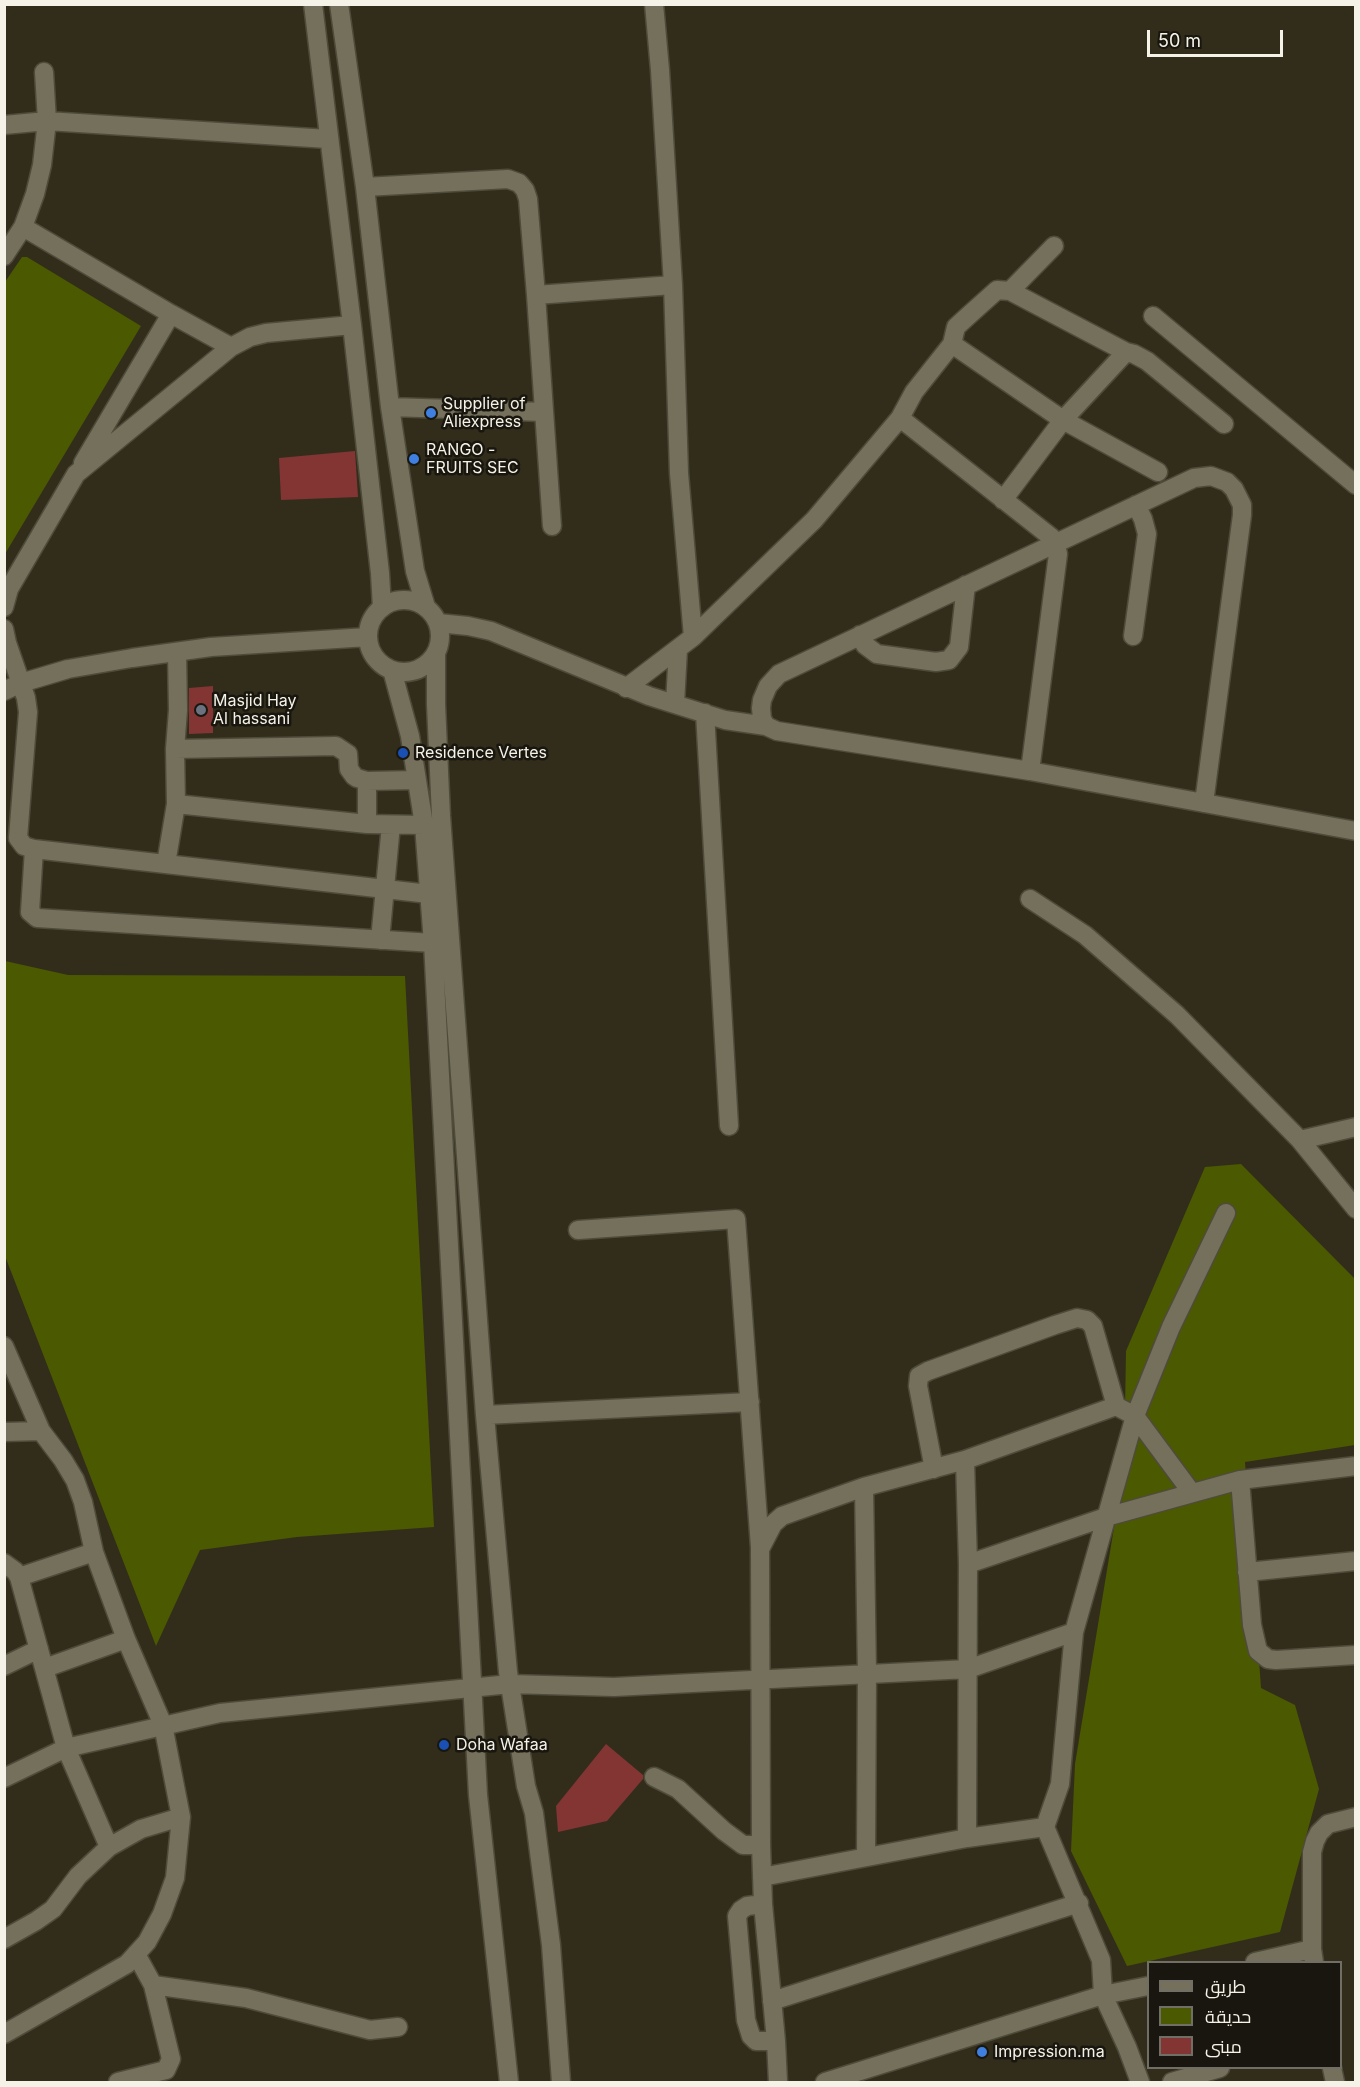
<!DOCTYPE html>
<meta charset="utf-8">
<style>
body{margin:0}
#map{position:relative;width:1360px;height:2087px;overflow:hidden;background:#322d1b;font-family:Inter,Cairo,sans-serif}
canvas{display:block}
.frame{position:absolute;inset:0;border:6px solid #f5f3e7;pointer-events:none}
.legend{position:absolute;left:1147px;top:1961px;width:195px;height:108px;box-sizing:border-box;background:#18160e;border:2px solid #706e65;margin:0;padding:8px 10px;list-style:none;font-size:18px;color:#f5f3e7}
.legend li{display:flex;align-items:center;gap:12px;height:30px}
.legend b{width:30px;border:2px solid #706e65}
.scale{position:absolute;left:1147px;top:30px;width:136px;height:27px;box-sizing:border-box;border:3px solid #f5f3e7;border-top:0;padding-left:8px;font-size:18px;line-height:21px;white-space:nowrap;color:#f5f3e7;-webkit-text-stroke:4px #18160e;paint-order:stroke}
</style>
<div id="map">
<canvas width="1360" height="2087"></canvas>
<div class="frame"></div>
<ul class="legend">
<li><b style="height:8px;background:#75705b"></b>طريق</li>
<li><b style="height:16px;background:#4b5900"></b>حديقة</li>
<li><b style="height:16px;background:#823533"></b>مبنى</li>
</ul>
<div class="scale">50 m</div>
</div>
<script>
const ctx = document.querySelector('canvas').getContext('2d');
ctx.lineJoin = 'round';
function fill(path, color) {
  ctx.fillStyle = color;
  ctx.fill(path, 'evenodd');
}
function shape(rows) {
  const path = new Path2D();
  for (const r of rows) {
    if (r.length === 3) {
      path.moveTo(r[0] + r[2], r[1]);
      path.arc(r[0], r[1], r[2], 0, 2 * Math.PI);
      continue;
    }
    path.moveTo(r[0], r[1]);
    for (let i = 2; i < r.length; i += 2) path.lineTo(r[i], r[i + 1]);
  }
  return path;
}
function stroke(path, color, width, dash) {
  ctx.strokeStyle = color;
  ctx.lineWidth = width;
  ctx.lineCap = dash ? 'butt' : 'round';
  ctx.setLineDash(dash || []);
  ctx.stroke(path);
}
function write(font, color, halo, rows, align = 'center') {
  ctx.font = font + ' Inter,sans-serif';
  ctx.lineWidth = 5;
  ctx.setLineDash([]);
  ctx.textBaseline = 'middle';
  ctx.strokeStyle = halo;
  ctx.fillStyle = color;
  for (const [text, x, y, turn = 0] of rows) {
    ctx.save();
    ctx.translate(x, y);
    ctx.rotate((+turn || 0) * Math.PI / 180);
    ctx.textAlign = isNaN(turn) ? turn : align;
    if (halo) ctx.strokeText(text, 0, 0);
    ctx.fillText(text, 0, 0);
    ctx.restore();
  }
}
fill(shape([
 [22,257,27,257,141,326,5,554,5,282],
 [5,961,68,975,405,976,434,1527,297,1537,200,1550,156,1646,5,1256],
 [1241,1164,1355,1279,1355,1445,1245,1462,1261,1688,1295,1705,1319,1789,1280,1932,1127,1966,1071,1851,1075,1764,1124,1467,1126,1351,1205,1167]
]), '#4b5900');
fill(shape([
 [355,451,358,497,281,500,279,458],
 [213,686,213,733,189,734,189,688],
 [606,1744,643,1775,643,1779,607,1821,558,1832,556,1806]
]), '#823533');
const minor = shape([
 [313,4,352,325,380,573,382,608],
 [339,4,365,187,390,407,415,571,426,607],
 [654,4,660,70,673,285,679,473,693,637],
 [4,125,47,121,328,139],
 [365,187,508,179,519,183,525,190,528,199,536,295,552,526],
 [23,227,171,314,231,347],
 [4,256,23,227,35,194,42,165,47,121,44,72],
 [1010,291,1126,352],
 [536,295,673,285],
 [1153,316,1356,485],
 [952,344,956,327,968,316,997,290,1010,291,1054,246],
 [390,407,544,412],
 [900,418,1051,537,1056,545,1058,554,1030,771],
 [83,463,171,314],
 [1003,500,1063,420,1126,352,1134,354,1147,361,1224,424],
 [404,636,36],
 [4,607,9,589,76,474,231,347,250,337,266,333,352,325],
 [438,623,468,626,491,631,649,696,725,720,766,726],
 [4,629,7,643,26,698,28,712,18,838,24,846,34,849,429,894],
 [860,635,865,645,877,654,936,662,949,660,959,647,966,585],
 [1133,636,1147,534,1143,519,1136,505],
 [436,653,436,704,441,816,485,1415,508,1672,526,1786,534,1813,551,1945,561,2082],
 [392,670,410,736,424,825,433,943,478,1795,509,2082],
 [626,688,693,637,814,520,900,418,914,392,952,344,1063,420,1158,472],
 [4,691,21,683,68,669,132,658,211,647,368,637],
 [675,704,678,649],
 [705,713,729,1126],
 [175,749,336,746,348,754,349,769,354,776,357,778,367,781,417,780],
 [1204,803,1242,515,1242,505,1234,489,1227,482,1211,476,1194,478,779,674,768,686,762,700,761,708,762,719,766,726,777,731,1030,771,1204,803,1356,831],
 [176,804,367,824,424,825],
 [367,824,367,781],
 [34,849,30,912,37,918,433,943],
 [166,864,176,804,175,749,178,710,177,652],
 [1030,899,1085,935,1177,1015,1300,1140,1356,1209],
 [380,940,391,825],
 [1300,1140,1356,1127],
 [578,1230,736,1219,760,1547],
 [4,1346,41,1431],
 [485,1415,750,1402],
 [4,1432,41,1431,63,1460,75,1480,83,1502,94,1552,126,1639,163,1725,181,1817,175,1878,162,1914,147,1942,127,1964,4,2034],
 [965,1460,968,1564,967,1838],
 [934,1469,918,1386,919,1376,928,1371,1055,1325,1077,1318,1087,1320,1093,1326,1116,1406],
 [1240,1480,1252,1625,1258,1651,1268,1659,1276,1660,1356,1655],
 [864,1487,867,1673,866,1856],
 [4,1563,15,1571,19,1577,66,1748,109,1847],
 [968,1564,1106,1517,1240,1480,1356,1466],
 [1247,1572,1356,1561],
 [19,1577,94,1552],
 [4,1666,39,1649],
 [45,1668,126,1639],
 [654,1777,678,1789,724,1831,743,1845,761,1845],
 [4,1778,66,1748,220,1713,510,1684,614,1687,968,1669,1074,1632],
 [1045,1827,1101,1960,1103,1995,1127,2047,1140,2082],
 [762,1877,967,1838,1045,1827,1060,1784,1074,1632,1135,1416,1171,1327,1226,1213],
 [763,1904,747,1906,741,1910,737,1916,746,2020,751,2036,756,2041,776,2041],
 [4,1939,36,1921,53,1909,78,1876,109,1847,141,1829,181,1817],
 [1255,1962,1312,1949],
 [1314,1962,1312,1949,1312,1852,1315,1841,1319,1833,1328,1824,1356,1817],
 [153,1985,246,1998,370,2030,398,2027],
 [772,2001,1079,1903],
 [1332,2068,1335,2082],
 [118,2082,166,2070,171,2059,153,1985,136,1954],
 [778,2082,776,2041,763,1904,761,1845,760,1549,773,1524,782,1516,864,1487,965,1460,1116,1406,1135,1416,1192,1493],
 [825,2082,1103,1995,1148,1986],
 [1172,2082,1220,2068]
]);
stroke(minor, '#4f4b3b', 21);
stroke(minor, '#75705b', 18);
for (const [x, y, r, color] of [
 [431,413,6,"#3f7fe0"],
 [414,459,6,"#3f7fe0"],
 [201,710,6,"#6b7280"],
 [403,753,6,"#1a4fb4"],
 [444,1745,6,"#1a4fb4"],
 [982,2052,6,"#3f7fe0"]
]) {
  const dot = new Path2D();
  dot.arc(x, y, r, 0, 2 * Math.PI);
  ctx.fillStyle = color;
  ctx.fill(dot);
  stroke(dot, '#18160e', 2);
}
write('16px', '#f5f3e7', '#18160e', [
 ["Supplier of",443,404],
 ["Aliexpress",443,422],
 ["RANGO -",426,450],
 ["FRUITS SEC",426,468],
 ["Masjid Hay",213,701],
 ["Al hassani",213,719],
 ["Residence Vertes",415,753],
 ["Doha Wafaa",456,1745],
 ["Impression.ma",994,2052]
], 'left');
</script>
